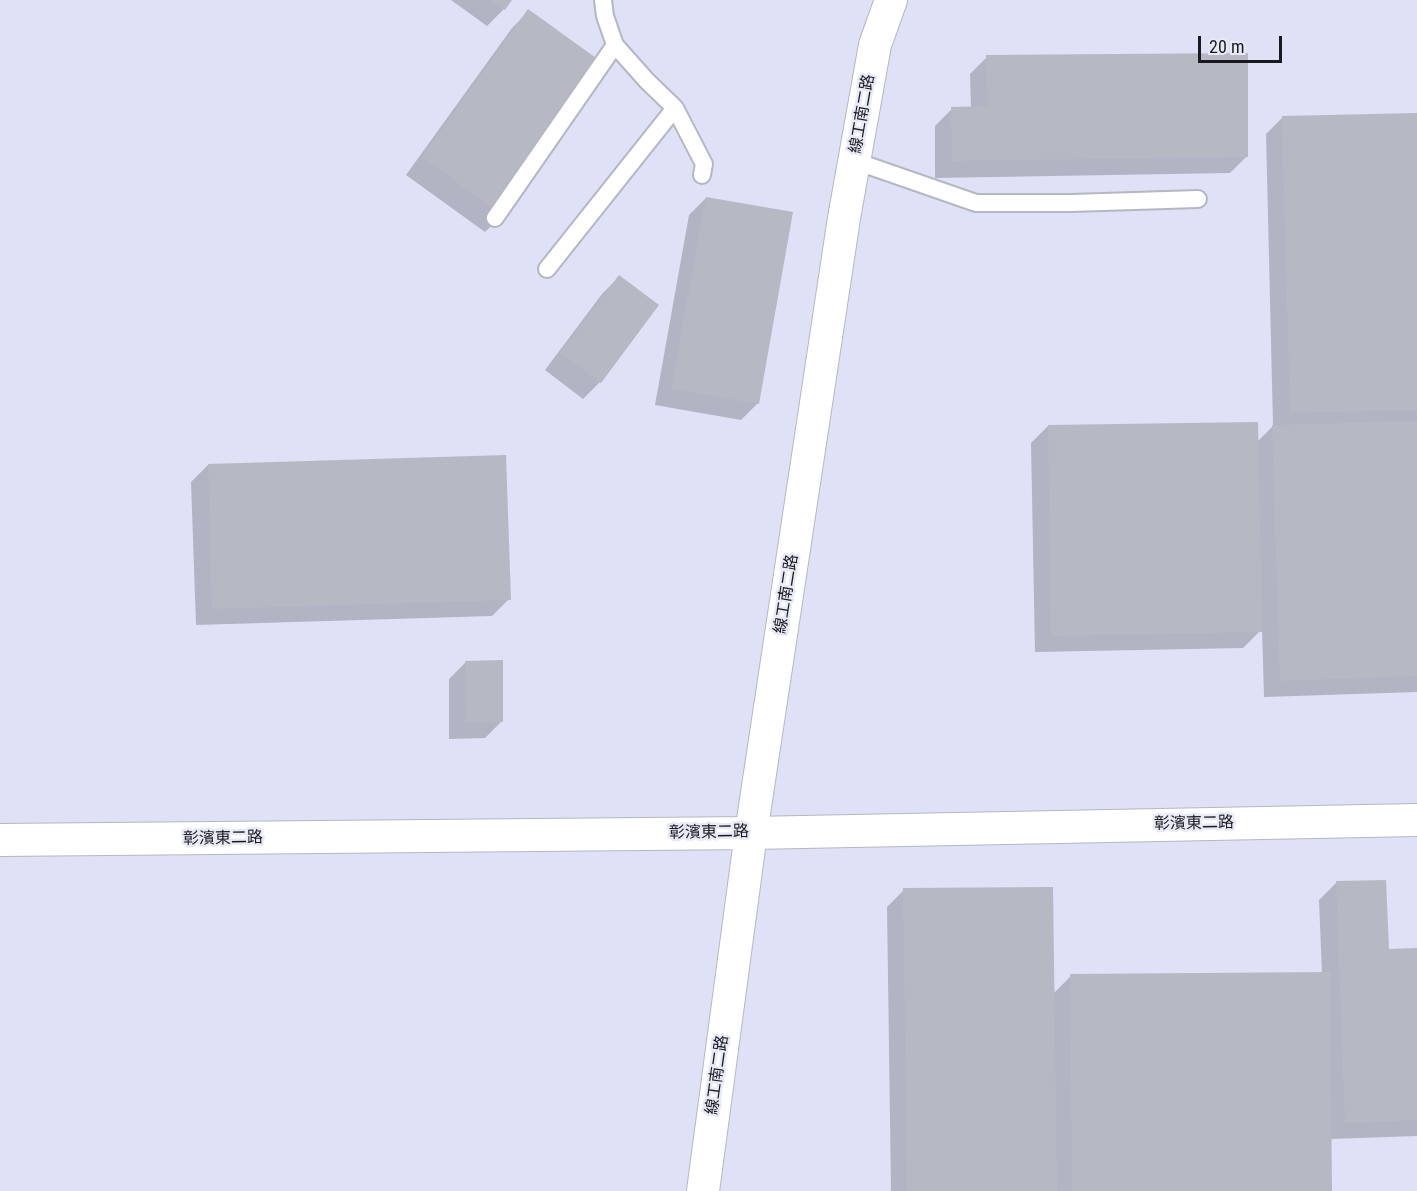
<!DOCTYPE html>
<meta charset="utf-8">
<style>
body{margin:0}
#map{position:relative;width:1417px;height:1191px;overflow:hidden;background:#e8eaf7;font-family:"Roboto Condensed",sans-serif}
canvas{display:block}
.scale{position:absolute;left:1198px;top:36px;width:84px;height:27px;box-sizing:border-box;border:3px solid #191a1e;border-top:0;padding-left:8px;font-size:18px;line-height:21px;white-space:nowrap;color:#191a1e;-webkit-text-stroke:4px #e8eaf7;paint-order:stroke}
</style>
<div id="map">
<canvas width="1417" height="1191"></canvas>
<div class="scale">20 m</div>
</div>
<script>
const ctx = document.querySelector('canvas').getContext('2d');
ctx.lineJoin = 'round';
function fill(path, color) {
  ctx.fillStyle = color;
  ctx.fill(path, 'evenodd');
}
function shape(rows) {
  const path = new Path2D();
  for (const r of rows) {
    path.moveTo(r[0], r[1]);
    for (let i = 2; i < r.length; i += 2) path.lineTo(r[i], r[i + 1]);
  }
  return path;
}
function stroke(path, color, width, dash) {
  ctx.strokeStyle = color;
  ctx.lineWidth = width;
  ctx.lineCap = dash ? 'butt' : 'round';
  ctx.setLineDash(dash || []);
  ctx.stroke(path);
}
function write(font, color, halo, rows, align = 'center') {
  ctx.font = font + ' "Roboto Condensed","Noto Sans TC",sans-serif';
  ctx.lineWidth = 5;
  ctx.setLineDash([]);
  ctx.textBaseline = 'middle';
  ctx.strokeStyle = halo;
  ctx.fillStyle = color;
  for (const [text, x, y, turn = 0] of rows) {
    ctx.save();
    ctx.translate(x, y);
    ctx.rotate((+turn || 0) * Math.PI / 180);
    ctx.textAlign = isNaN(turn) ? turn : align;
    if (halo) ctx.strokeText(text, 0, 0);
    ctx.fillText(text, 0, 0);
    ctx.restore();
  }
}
fill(shape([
 [0,0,1417,0,1417,1191,0,1191]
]), '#dfe1f6');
fill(shape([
 [451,0,510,0,504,9,487,26],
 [529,11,502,215,485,232,406,175,512,28],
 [987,57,1247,156,1230,173,935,178,935,126,952,109,971,108,970,74],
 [1417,114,1417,692,1264,697,1262,629,1243,648,1035,652,1031,443,1048,426,1257,442,1273,426,1266,134,1283,117],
 [706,198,758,403,741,420,655,405,689,215],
 [619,277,600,382,583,399,545,370,602,294],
 [208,465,509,599,492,616,196,625,191,482],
 [466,662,502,721,485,738,449,739,449,679],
 [1336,883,1387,951,1417,949,1417,1136,1330,1139,1331,1191,891,1191,887,907,904,890,1053,994,1071,976,1322,974,1319,900]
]), '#0003');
fill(shape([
 [491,0,512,0,505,10],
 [528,9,610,68,503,216,422,157],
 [1248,53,1248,157,952,161,951,107,988,106,986,55],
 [1417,113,1417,410,1290,413,1282,116],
 [706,197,793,212,759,404,671,389],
 [619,275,659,305,601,383,560,353],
 [1417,421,1417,676,1280,681,1272,425],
 [1258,422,1262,632,1051,636,1048,425],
 [506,455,511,600,212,609,208,464],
 [503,660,503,722,466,722,465,661],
 [1386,880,1389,949,1417,948,1417,1120,1345,1123,1336,881],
 [1053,887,1057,1191,907,1191,903,888],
 [1330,972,1332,1191,1072,1191,1070,974]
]), '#b6b8c4');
const lane = shape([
 [603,0,605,16,615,45,647,81,675,108,704,164,702,175],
 [855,161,976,203,1071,203,1198,199],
 [495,218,615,45],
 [547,269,675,108]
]);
const street = shape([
 [0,840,751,833,1417,820],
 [703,1191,751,833,844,218,875,45,891,0]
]);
stroke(lane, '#b5b7c3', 20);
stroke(street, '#b5b7c3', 34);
stroke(lane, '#fff', 16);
stroke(street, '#fff', 32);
write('16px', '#191a1e', '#e8eaf7', [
 ["線工南二路",863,114,-80],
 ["線工南二路",787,594,-81],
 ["彰濱東二路",1194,824,-1],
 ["彰濱東二路",709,833,-1],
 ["彰濱東二路",223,839,-1],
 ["線工南二路",718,1075,-82]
]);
</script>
